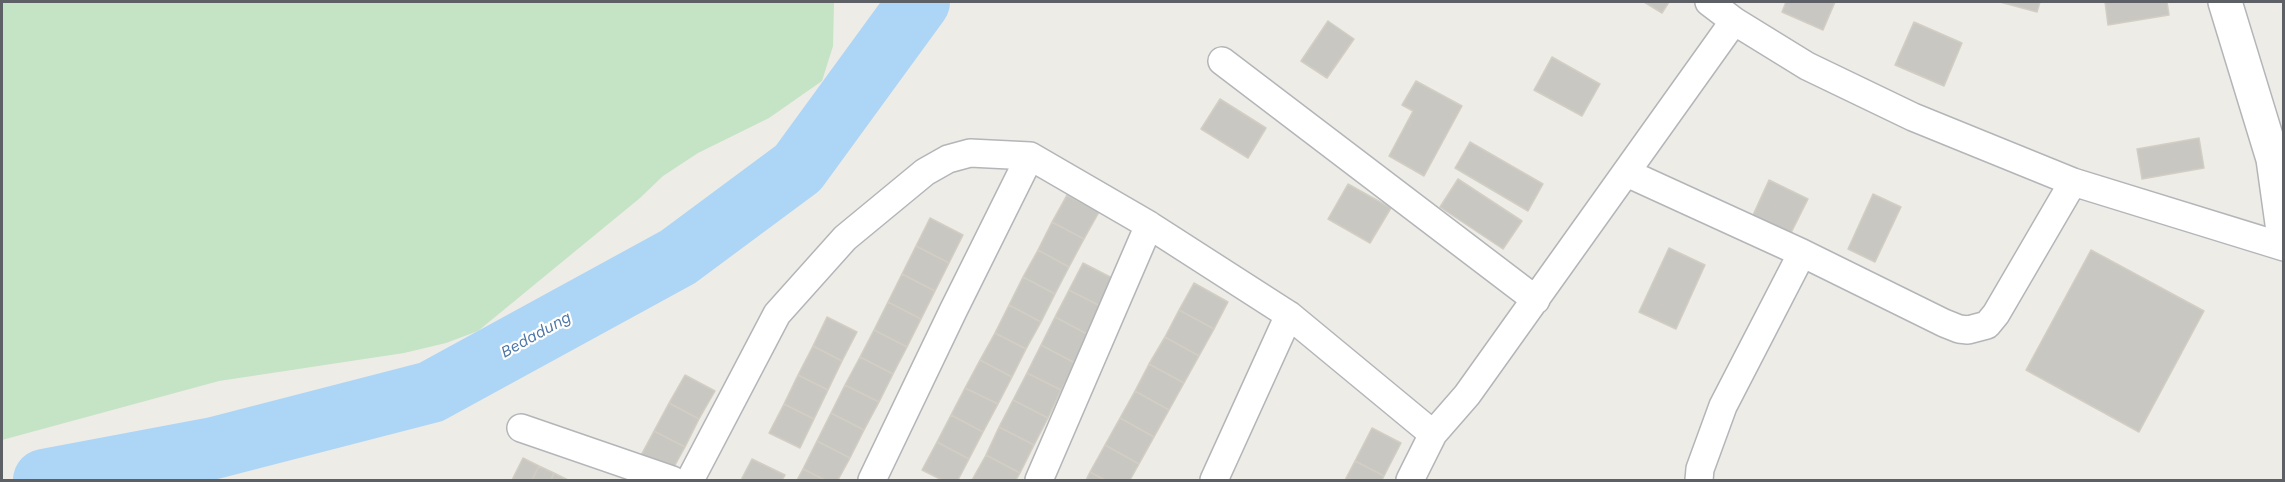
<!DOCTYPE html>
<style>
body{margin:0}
#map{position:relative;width:2285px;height:482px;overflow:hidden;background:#eeece6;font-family:"Work Sans",sans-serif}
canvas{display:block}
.frame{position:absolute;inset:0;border:3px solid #5d6064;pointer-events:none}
</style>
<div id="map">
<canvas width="2285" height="482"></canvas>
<div class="frame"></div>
</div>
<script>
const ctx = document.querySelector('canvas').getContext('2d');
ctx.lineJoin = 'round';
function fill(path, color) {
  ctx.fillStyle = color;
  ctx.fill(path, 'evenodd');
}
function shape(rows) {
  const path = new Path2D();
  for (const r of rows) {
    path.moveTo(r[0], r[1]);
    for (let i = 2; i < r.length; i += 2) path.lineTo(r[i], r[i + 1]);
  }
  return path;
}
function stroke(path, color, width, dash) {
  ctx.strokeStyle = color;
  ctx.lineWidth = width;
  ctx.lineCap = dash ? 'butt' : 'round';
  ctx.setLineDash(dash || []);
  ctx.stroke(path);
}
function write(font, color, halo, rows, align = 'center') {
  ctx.font = font + ' "Work Sans",sans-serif';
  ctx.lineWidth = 4.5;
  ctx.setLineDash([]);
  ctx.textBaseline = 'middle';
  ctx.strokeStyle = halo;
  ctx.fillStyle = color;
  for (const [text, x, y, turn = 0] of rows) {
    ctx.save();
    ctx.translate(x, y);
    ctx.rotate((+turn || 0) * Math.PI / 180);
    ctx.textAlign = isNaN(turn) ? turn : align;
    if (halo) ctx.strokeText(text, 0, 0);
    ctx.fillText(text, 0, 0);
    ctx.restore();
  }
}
fill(shape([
 [2,2,834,2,833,46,822,81,769,118,698,153,663,176,640,198,478,331,446,343,404,353,219,381,2,440]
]), '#c5e3c5');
stroke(shape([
 [44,480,214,448,431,392,678,257,798,168,919,2]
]), '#add5f6', 62);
const building = shape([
 [1644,2,1669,2,1662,13,1644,2],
 [1786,2,1835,2,1823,30,1782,12,1786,2],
 [2000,2,2040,2,2037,12,2000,2],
 [2105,2,2167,2,2169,15,2108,25,2105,2],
 [1328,21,1354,39,1327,78,1301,61,1328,21],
 [1914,22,1962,43,1944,86,1895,65,1914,22],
 [1552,57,1600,84,1582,116,1534,90,1552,57],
 [1416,81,1462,106,1424,176,1389,156,1413,111,1402,105,1416,81],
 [1220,99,1266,128,1248,158,1201,129,1220,99],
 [2199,138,2204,168,2142,179,2137,149,2199,138],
 [1470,142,1543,184,1528,211,1455,168,1470,142],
 [1458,179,1522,221,1503,249,1440,207,1458,179],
 [1769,180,1808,199,1791,233,1753,215,1769,180],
 [1348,184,1391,208,1370,243,1328,219,1348,184],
 [1873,194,1901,207,1875,262,1848,249,1873,194],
 [1067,195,1099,212,1084,239,1052,222,1067,195],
 [930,218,963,235,949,263,916,246,930,218],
 [1052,222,1084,239,1069,267,1038,250,1052,222],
 [916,246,949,263,935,291,902,274,916,246],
 [1669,248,1705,265,1676,329,1639,312,1669,248],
 [1038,250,1069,267,1055,294,1023,277,1038,250],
 [2091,250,2204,311,2139,432,2026,370,2091,250],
 [1083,263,1118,281,1104,308,1069,290,1083,263],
 [902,274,935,291,921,319,888,302,902,274],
 [1023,277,1055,294,1041,322,1009,305,1023,277],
 [1194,283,1228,302,1214,329,1179,310,1194,283],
 [1069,290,1104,308,1089,335,1055,317,1069,290],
 [888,302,921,319,907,347,874,330,888,302],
 [1009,305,1041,322,1026,349,995,333,1009,305],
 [1179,310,1214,329,1199,356,1165,337,1179,310],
 [827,317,857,332,842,361,813,346,827,317],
 [1055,317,1089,335,1075,363,1041,345,1055,317],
 [874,330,907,347,893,374,860,357,874,330],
 [995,333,1026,349,1012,377,980,360,995,333],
 [1165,337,1199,356,1184,383,1149,364,1165,337],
 [1041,345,1075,363,1061,390,1027,373,1041,345],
 [813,346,842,361,828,390,798,375,813,346],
 [860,357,893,374,879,402,845,385,860,357],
 [980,360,1012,377,998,404,965,388,980,360],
 [1149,364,1184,383,1169,410,1135,391,1149,364],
 [1027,373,1061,390,1048,418,1013,400,1027,373],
 [685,375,715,391,699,419,669,403,685,375],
 [798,375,828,390,814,419,784,404,798,375],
 [845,385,879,402,864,430,831,413,845,385],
 [965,388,998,404,983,432,951,415,965,388],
 [1135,391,1169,410,1154,437,1120,418,1135,391],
 [1013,400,1048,418,1034,445,999,427,1013,400],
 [669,403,699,419,685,447,654,431,669,403],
 [784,404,814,419,800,448,769,433,784,404],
 [831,413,864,430,850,458,817,441,831,413],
 [951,415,983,432,969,459,937,442,951,415],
 [1120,418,1154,437,1139,464,1105,445,1120,418],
 [999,427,1034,445,1020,473,986,455,999,427],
 [1372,428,1401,443,1384,476,1355,461,1372,428],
 [654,431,685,447,669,476,639,459,654,431],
 [817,441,850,458,838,480,825,480,803,469,817,441],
 [937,442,969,459,958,480,942,480,922,470,937,442],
 [1105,445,1139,464,1130,480,1105,480,1090,472,1105,445],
 [986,455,1020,473,1016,480,972,480,986,455],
 [523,458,539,466,532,480,512,480,523,458],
 [752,459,785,475,782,480,741,480,752,459],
 [1355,461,1384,476,1382,480,1345,480,1355,461],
 [539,466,554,473,551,480,532,480,539,466],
 [803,469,825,480,797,480,803,469],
 [1090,472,1105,480,1086,480,1090,472],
 [554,473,568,480,551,480,554,473]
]);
fill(building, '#c9c7c2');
stroke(building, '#d2cec4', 1.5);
const minor = shape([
 [1709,2,1734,21,1807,66,1913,117,2073,182,2284,247],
 [1222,61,1536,300],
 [1627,173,1802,253,1944,323,1959,329,1968,330,1987,325,1996,314,2073,182],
 [521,428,672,480],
 [690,480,777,314,845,238,925,172,948,159,970,153,1030,156,1149,225,1289,315,1433,434],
 [872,480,953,311,1030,156],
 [1039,480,1149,225],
 [1214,480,1289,315],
 [1410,480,1433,434,1467,395,1734,21],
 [1699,480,1700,469,1723,406,1802,253]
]);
const tertiary = shape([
 [2225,2,2273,159,2284,238]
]);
stroke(minor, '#b3b5b9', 30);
stroke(tertiary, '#b3b5b9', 36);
stroke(minor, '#fff', 27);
stroke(tertiary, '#fff', 33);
write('italic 16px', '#4c76a6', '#fff', [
 ["Bedadung",536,335,-29]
]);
</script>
